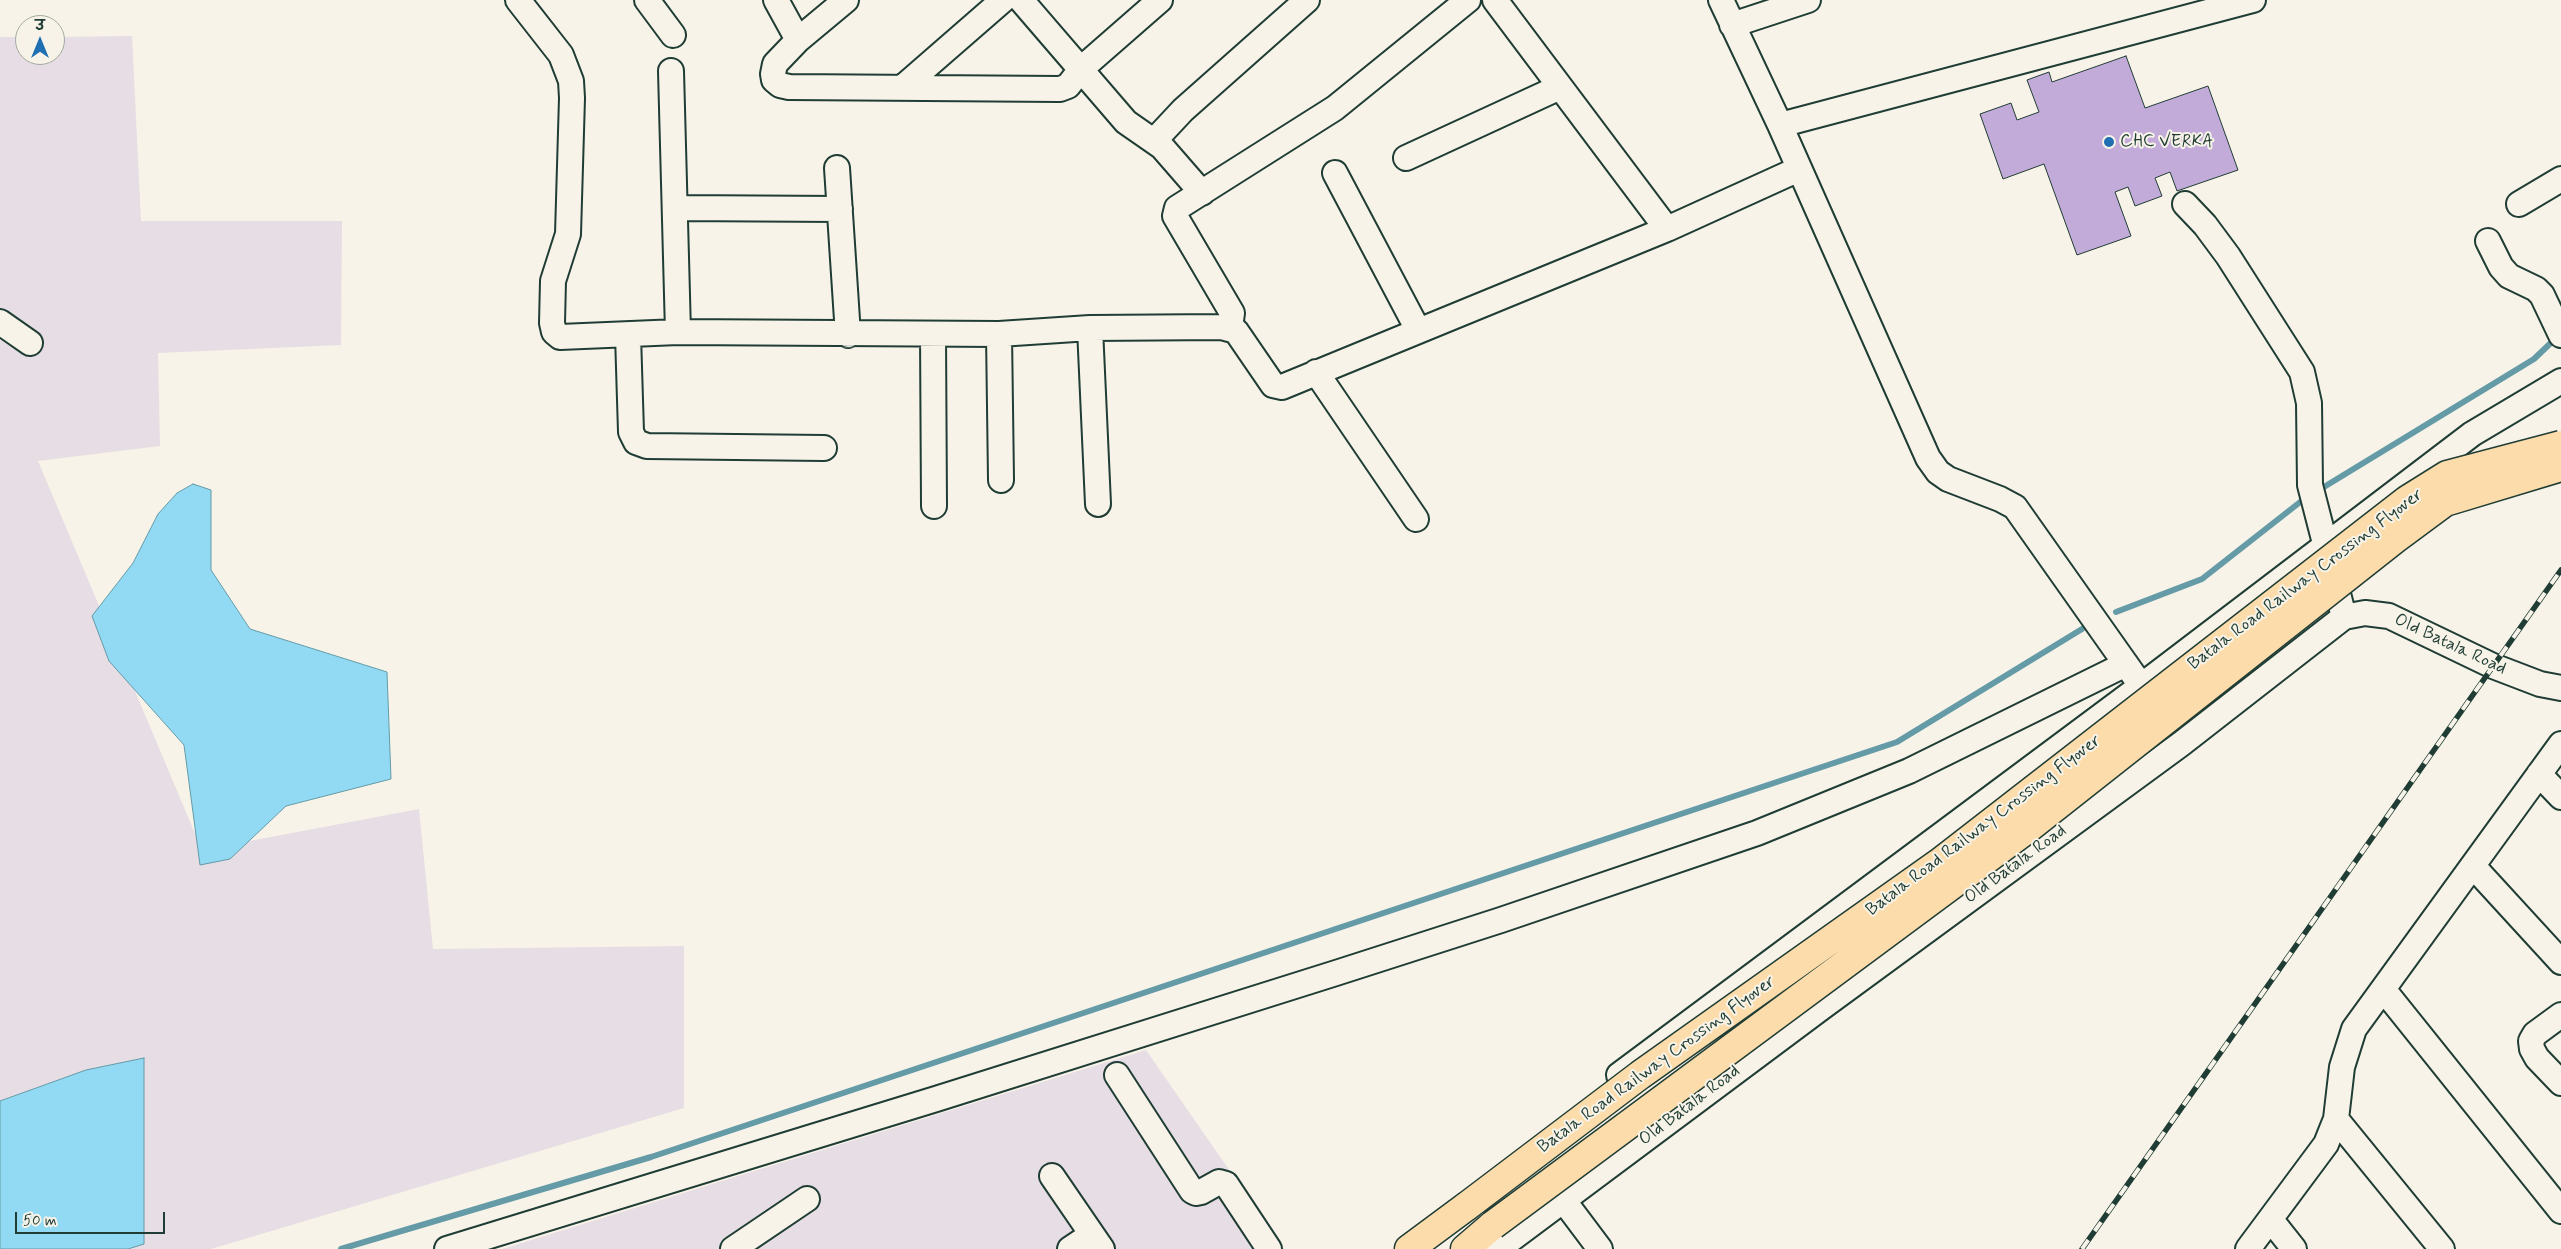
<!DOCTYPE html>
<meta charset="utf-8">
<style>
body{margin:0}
#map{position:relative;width:2561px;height:1249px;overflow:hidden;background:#f7f3e8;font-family:Mynerve,"Playpen Sans Deva",sans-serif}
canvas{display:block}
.north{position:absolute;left:15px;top:15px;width:50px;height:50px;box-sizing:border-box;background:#f7f3e8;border:1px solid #a1aaa0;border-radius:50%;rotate:0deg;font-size:14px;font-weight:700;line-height:20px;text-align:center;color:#1f3d34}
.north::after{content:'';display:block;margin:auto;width:18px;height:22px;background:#1f6fb2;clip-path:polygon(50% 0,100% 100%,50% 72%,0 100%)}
.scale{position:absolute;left:15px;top:1212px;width:150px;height:22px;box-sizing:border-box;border:2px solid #1f3d34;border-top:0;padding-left:6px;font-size:15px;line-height:18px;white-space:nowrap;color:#1f3d34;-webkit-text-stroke:4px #f7f3e8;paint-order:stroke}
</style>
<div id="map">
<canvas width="2561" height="1249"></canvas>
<div class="north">उ</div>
<div class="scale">50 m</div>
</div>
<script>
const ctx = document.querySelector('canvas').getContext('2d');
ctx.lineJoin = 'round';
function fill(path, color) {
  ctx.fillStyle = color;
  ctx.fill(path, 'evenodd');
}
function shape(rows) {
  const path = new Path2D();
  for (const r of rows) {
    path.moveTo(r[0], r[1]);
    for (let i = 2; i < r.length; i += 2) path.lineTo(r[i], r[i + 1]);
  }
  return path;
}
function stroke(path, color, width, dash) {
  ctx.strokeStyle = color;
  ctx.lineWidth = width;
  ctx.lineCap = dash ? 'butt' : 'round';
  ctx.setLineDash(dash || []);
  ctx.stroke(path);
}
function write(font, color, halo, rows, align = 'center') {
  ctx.font = font + ' Mynerve,sans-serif';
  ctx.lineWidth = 4;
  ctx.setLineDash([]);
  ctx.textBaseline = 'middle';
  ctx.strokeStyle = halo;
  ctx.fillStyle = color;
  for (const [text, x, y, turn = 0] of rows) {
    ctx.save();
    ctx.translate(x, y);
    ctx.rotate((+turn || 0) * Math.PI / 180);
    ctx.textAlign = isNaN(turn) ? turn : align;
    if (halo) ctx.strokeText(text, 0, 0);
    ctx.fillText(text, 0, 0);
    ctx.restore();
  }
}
fill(shape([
 [132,36,141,221,342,221,341,345,158,353,160,446,38,461,202,850,419,809,433,949,684,946,684,1108,211,1249,0,1249,0,37,25,37,25,55,55,55,55,37],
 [1146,1050,1284,1249,502,1249]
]), '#e7dde4');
const water = shape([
 [193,484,211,490,211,570,250,629,387,672,391,779,286,806,230,859,200,865,184,745,109,661,92,616,133,563,158,514,177,493,193,484],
 [144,1058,144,1244,128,1249,0,1249,0,1101,86,1070,144,1058]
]);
fill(water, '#92daf4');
stroke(water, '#649ba7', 1);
stroke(shape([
 [2319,490,2534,359,2557,337],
 [2116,612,2202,579,2304,499],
 [341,1249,651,1157,1897,742,2082,629]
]), '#649ba7', 6);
const building = shape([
 [2126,56,2145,108,2208,86,2238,170,2177,191,2170,172,2155,178,2162,196,2135,206,2128,187,2115,192,2131,236,2077,255,2044,164,2003,179,1980,114,2011,103,2017,120,2039,112,2027,80,2049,72,2052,82,2126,56]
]);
fill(building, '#c2abd9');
stroke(building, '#1f3d34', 1);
const minor = shape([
 [518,0,561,55,571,81,572,98,568,234,553,281,552,323,554,332,560,337,678,332,999,334,1090,328,1221,327,1236,331,1273,385,1282,387,1667,229,1799,169],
 [647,0,673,35],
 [776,0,798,40],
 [846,0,798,40,775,64,773,74,774,80,780,85,789,87,1060,89,1068,86,1081,69,1160,0],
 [1021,0,1126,122,1162,147,1202,193],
 [1495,0,1667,229],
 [1721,0,1780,125,1928,458,1938,472,1948,479,2000,499,2015,507,2135,677],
 [1732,25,1808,0],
 [671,71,678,332],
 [903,87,1003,0],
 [1780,125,2253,0],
 [1154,141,1183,110,1307,0],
 [1406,158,1560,87],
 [837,168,848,335],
 [1335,173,1418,330],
 [2185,204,2205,225,2228,256,2302,372,2309,403,2310,485,2344,617],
 [2519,204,2561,179],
 [676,208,840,209],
 [2488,241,2501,267,2509,276,2536,289,2542,295,2561,335],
 [0,322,30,343],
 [1090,328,1098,504],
 [1230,328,1232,313,1175,216,1177,208,1335,108,1468,0],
 [933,334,934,506],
 [999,334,1001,480],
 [628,335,631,432,636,442,647,446,824,448],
 [1316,372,1416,519],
 [2539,774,2561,797],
 [2473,866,2561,962],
 [2383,989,2561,1211],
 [2561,1015,2535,1034,2531,1041,2532,1049,2537,1058,2561,1083],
 [1117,1075,1192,1191,1196,1193,1201,1192,1219,1182,1226,1184,1269,1249],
 [1619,1075,2141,686,2472,434,2561,381],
 [2336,1119,2442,1249],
 [1052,1176,1102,1249],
 [1564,1201,1600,1249],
 [2271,1220,2294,1249],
 [447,1249,936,1099,1336,973,1501,920,1757,833,1909,771,2126,664],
 [733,1249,807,1199],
 [1070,1249,1091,1235],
 [1498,1249,1821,1008,2181,744,2344,617,2365,613,2389,616,2493,666,2540,684,2561,688],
 [2248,1249,2326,1144,2336,1119,2342,1067,2354,1029,2561,744]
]);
const major = shape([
 [1409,1249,1467,1206],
 [1465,1249,1493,1225]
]);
stroke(minor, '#1f3d34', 28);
stroke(major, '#1f3d34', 31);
stroke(minor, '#f7f3e8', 24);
stroke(major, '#fddcac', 28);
const rail = shape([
 [2082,1249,2561,570]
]);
stroke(rail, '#1f3d34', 5.5);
stroke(rail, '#f7f3e8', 4, [11]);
const majorBridge = shape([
 [1467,1206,1640,1075,1939,863,2407,500,2447,475,2561,445],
 [1493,1225,2026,830,2395,539,2445,502,2561,467]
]);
stroke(majorBridge, '#1f3d34', 31, []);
stroke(majorBridge, '#fddcac', 28);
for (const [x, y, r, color] of [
 [2109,142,6,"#1f6fb2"]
]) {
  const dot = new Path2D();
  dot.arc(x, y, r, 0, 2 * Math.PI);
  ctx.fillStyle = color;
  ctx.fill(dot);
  stroke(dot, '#f7f3e8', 2);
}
write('18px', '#1f3d34', '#f7f3e8', [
 ["CHC VERKA",2120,142]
], 'left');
write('18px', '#1f3d34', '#f7f3e8', [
 ["Batala Road Railway Crossing Flyover",2306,580,-37],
 ["Old Batala Road",2450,645,25],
 ["Batala Road Railway Crossing Flyover",1984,826,-37],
 ["Old Batala Road",2016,865,-36],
 ["Batala Road Railway Crossing Flyover",1657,1065,-36],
 ["Old Batala Road",1690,1106,-37]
]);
</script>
